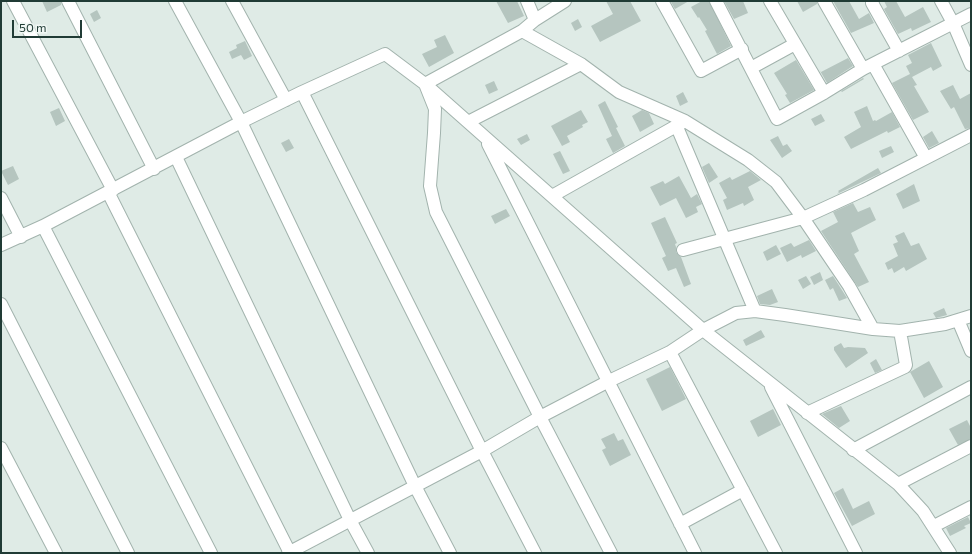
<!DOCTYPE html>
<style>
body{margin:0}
#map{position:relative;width:972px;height:554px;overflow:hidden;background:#dfebe6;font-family:Commissioner,sans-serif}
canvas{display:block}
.frame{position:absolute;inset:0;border:2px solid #203b35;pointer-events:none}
.scale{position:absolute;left:12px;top:20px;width:70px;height:18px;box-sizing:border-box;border:2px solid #203b35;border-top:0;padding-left:5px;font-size:12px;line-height:14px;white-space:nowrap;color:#203b35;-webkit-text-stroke:3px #f0f7f4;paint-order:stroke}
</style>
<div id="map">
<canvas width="972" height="554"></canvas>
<div class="frame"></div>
<div class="scale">50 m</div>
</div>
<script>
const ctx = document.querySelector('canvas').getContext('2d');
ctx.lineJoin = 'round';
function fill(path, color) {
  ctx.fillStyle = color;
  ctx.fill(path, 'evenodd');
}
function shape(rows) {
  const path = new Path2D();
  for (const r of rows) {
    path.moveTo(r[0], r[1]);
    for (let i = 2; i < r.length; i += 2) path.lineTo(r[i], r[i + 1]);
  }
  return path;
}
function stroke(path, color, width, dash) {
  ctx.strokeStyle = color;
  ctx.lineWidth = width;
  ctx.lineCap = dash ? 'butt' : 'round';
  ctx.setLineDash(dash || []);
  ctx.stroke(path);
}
fill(shape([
 [42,1,61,1,61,5,47,12],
 [496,1,517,1,524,16,508,23],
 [606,1,630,1,641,21,600,42,591,26,613,14],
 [674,1,689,1,675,9,671,2],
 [702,1,709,1,731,46,717,54,705,31,707,30,699,17,698,18,691,7],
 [724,1,743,1,748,13,734,19],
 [797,1,817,1,817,4,803,12],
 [833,1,849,1,859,19,869,13,874,23,851,33],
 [884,1,896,1,905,17,923,7,931,22,912,31,911,28,898,34,884,9,887,7],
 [97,10,101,18,94,22,90,14],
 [578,19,582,27,575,31,571,23],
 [445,35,454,53,429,67,422,54,437,47,434,40],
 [245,41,252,56,244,60,241,55,232,59,229,52,237,48,236,45],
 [931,43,942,66,933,71,931,67,912,77,917,85,914,86,929,112,913,120,892,83,910,74,906,66,912,63,908,55],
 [848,58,853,66,827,83,819,69,821,72],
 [796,60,814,90,790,103,785,95,787,94,774,73],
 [863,78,864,79,842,92,841,91],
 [494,81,498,90,489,94,485,85],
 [953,85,960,99,971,93,971,128,965,129,954,107,951,109,940,91],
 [683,92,688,102,680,106,676,96],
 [605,101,618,127,616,128,625,146,613,153,606,139,612,136,598,105],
 [867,106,873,121,875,120,876,121,892,112,900,127,888,133,887,131,851,149,844,137,861,127,854,112],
 [59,108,65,121,56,126,50,112],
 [581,110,588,122,582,125,583,127,567,136,570,142,562,146,551,126],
 [642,110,649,113,654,124,640,132,632,116],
 [821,114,825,121,815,126,811,119],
 [932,131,939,143,929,148,923,137],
 [527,134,530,140,521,145,517,139],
 [778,136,783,146,787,144,792,151,782,158,770,140],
 [289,139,294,148,286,152,281,143],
 [891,146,894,152,882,158,879,151],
 [560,151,570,171,563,174,553,154],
 [709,163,718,177,709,183,702,167],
 [13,166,19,179,8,185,1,171],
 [878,168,881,173,837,194,839,192,838,191],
 [750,171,761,180,748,187,754,200,744,206,743,203,727,210,723,200,727,198,719,183,730,177,732,180],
 [679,176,691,198,697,194,702,204,696,207,698,212,686,218,676,198,660,206,650,187,663,181,665,184],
 [914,184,920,201,903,209,896,194],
 [853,203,858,212,870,207,876,220,851,233,859,251,854,254,869,282,858,287,821,231,838,222,833,212],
 [506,209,510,216,495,224,491,216],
 [665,217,677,243,675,244,676,247,676,252,681,257,691,284,684,287,676,268,668,271,662,258,666,256,651,223],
 [904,232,911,246,919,243,927,259,906,271,904,267,894,273,892,268,888,270,885,263,898,256,893,244,898,242,895,236],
 [809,240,816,251,802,258,801,255,787,262,780,248,791,243,794,247],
 [776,245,781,254,767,261,763,252],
 [820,272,823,280,814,285,810,277],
 [806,276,811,284,803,289,798,280],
 [833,276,847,298,839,301,833,288,830,290,825,280],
 [772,289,778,302,770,305,760,304,757,296],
 [944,308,947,315,936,318,933,313],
 [761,330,765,337,746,346,743,340],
 [841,343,844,348,848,347,865,348,868,353,846,368,834,350,834,347],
 [876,359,882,370,875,373,870,363],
 [929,361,943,387,924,398,910,372],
 [670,367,686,399,662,411,646,379],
 [841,406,850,421,839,428,822,414],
 [773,409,781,425,758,437,750,421],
 [967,420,971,428,971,439,958,445,949,429],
 [614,433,618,441,623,439,631,455,610,466,602,450,606,448,601,439],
 [843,488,853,509,869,501,875,514,852,526,834,493],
 [968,517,971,523,964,526,966,528,950,536,946,528]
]), '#b5c5bf');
const minor = shape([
 [13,1,113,190],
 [68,1,154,169],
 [175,1,241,122,415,486,450,553],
 [232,1,286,100],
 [527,1,535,20],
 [565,1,535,20,522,31,425,84,435,109,434,133,430,186,436,212,540,417,611,553],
 [662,1,701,71,742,49],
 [716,1,777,119,824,93,863,69,971,14],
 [770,1,824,93],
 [824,1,863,69],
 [873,1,872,3,899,51],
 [941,1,953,23,971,65],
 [522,31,581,64,619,92,685,121],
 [873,64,926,158],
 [751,68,795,44],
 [302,92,482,451,535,553],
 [468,122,581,64],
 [677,127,755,311],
 [488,144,695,553],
 [176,157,350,520,368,553],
 [108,192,290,553],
 [552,196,685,121,748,160,776,182,803,218,849,286,873,329],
 [1,198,21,237],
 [43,226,211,553],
 [1,245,43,226,241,122,302,92,385,54,425,84,703,330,898,484,923,511,950,553],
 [683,250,803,218,864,190,971,135],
 [1,304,128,553],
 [958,320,971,351],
 [670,352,776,553],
 [771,387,856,553],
 [807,413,905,367,906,365,900,331],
 [1,448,56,553],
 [853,450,971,387],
 [898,484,971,446],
 [680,524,743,490],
 [934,526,971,507],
 [288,553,482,451,540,417,607,382,670,352,703,330,736,313,755,311,785,315,873,329,900,331,945,324,971,316]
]);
stroke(minor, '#a2b3ad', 14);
stroke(minor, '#fff', 12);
</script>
